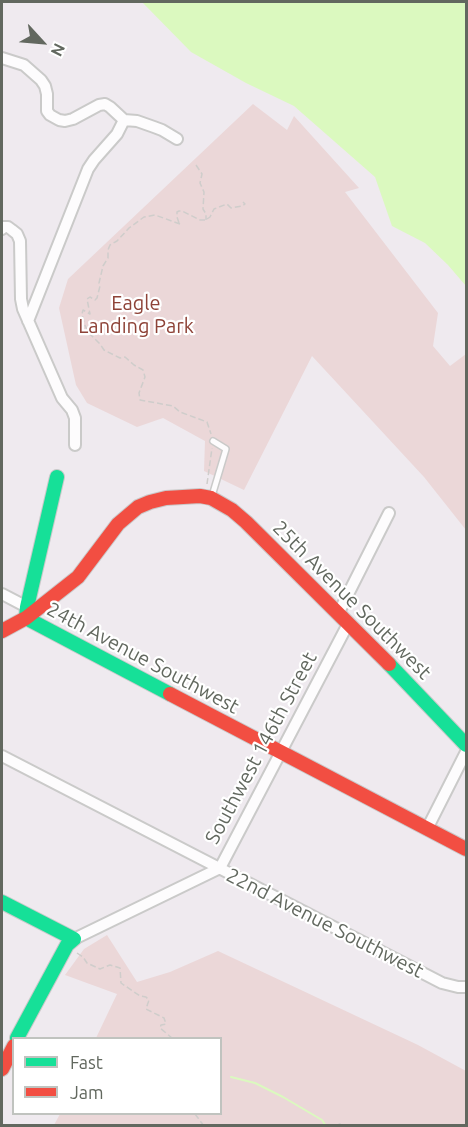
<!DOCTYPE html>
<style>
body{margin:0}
#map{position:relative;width:468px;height:1127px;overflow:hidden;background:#efeaef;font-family:Ubuntu,sans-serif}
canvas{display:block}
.frame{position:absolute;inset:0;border:3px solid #62685f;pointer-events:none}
.legend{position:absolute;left:12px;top:1037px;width:210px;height:78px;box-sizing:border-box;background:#fff;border:2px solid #c0c3bf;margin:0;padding:8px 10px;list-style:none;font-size:18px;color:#62685f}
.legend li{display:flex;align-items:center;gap:12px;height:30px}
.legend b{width:30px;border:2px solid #c0c3bf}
.north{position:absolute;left:12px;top:12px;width:60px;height:60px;-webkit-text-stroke:4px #fff;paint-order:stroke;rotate:116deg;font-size:16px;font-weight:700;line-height:24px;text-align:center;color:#62685f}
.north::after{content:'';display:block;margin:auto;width:21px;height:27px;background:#62685f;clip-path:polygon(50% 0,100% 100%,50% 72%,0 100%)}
</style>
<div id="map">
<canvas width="468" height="1127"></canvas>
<div class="frame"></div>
<ul class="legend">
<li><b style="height:8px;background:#16e098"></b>Fast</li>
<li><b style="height:8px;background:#f24e42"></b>Jam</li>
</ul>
<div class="north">N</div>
</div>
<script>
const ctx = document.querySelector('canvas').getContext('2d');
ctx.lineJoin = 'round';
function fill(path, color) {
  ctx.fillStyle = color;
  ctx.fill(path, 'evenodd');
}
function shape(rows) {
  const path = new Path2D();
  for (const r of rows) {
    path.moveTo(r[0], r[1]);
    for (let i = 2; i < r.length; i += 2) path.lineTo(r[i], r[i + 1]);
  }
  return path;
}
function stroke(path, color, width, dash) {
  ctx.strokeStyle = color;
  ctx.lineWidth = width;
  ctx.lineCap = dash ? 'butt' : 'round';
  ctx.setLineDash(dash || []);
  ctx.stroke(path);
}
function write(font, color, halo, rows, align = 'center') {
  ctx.font = font + ' Ubuntu,sans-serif';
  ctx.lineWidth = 4.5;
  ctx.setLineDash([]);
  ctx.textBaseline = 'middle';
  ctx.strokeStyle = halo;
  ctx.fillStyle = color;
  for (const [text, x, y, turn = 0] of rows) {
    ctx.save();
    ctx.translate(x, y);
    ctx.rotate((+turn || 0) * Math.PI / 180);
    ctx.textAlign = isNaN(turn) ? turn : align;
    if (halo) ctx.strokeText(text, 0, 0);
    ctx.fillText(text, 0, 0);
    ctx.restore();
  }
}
fill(shape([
 [253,104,287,130,294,116,359,188,345,192,438,313,433,346,450,366,466,354,466,530,424,477,312,356,244,490,204,471,205,441,163,418,137,427,87,403,76,385,59,308,68,279],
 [107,935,137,982,170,972,218,951,418,1045,466,1071,466,1125,54,1125,60,1114,220,1114,220,1038,96,1038,117,994,65,975,84,949]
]), '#ebd7d8');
fill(shape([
 [142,2,466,2,466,286,448,265,425,243,392,226,375,177,294,106,246,83,191,52]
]), '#dbf9bf');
stroke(shape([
 [231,1077,255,1083,283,1097,322,1120,326,1126]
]), '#dbf9bf', 2);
const lane = shape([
 [212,496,226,449,213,441]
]);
const street = shape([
 [2,58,24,65,41,80,45,86,47,94,47,111,50,115,59,120,65,121,73,119,99,105,105,104,110,107,124,120,137,121,154,127,162,130,177,139],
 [2,229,3,227,8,227,12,230,17,234,20,241,21,299,23,309,62,398,72,410,75,418,75,445],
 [28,321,88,169,94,160,117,134,124,120],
 [2,594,27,607],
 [338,614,389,513],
 [2,756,442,983,458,987,466,987],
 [427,829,466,752],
 [74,939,220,868,348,624]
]);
const fast = shape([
 [57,477,27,607,26,618,170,694],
 [389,664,466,745],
 [2,902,74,939,67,945,17,1038]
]);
const jam = shape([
 [2,631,26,618,78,577,118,524,138,507,150,502,166,498,200,496,211,498,232,510,246,522,389,664],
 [170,694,466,849],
 [2,1069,14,1046]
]);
stroke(lane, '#cacac9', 8);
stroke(street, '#cacac9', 14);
stroke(fast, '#c9c9c9', 16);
stroke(jam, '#c9c9c9', 16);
stroke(shape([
 [196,165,202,174,200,183,204,192,203,209,206,214,206,220],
 [207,219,210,217,214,209,227,204,231,208,242,206,245,204,243,202],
 [179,223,177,217,177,212,179,211,182,211,200,220,205,220],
 [180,224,155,215,144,217,129,228,117,241,110,245,108,250,108,258,103,266,99,283,100,286,97,298,95,300,90,297,87,299,90,314,83,310,82,314,84,323,88,332,100,344,104,350,120,358,125,357,134,365,143,370,145,377,139,393,140,400,173,406,180,412,207,422,211,434],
 [207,484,212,448],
 [77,953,83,957,87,963,100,969,110,965,120,968,121,983,140,996,146,997,149,1000,146,1009,164,1018,166,1024,161,1025,160,1028,172,1038],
 [195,1114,204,1126],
 [335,1126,340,1124,348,1126]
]), '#cfcdcb', 1.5, [6, 3]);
stroke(lane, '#fdfcfd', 5);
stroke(street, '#fdfcfd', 10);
stroke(fast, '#16e098', 14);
stroke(jam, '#f24e42', 14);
write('20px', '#8e4338', '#fff', [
 ["Eagle",136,303],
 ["Landing Park",136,326]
]);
write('20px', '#62685f', '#fff', [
 ["25th Avenue Southwest",352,600,45],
 ["24th Avenue Southwest",143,658,28],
 ["Southwest 146th Street",261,748,-62],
 ["22nd Avenue Southwest",325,923,27]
]);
</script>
